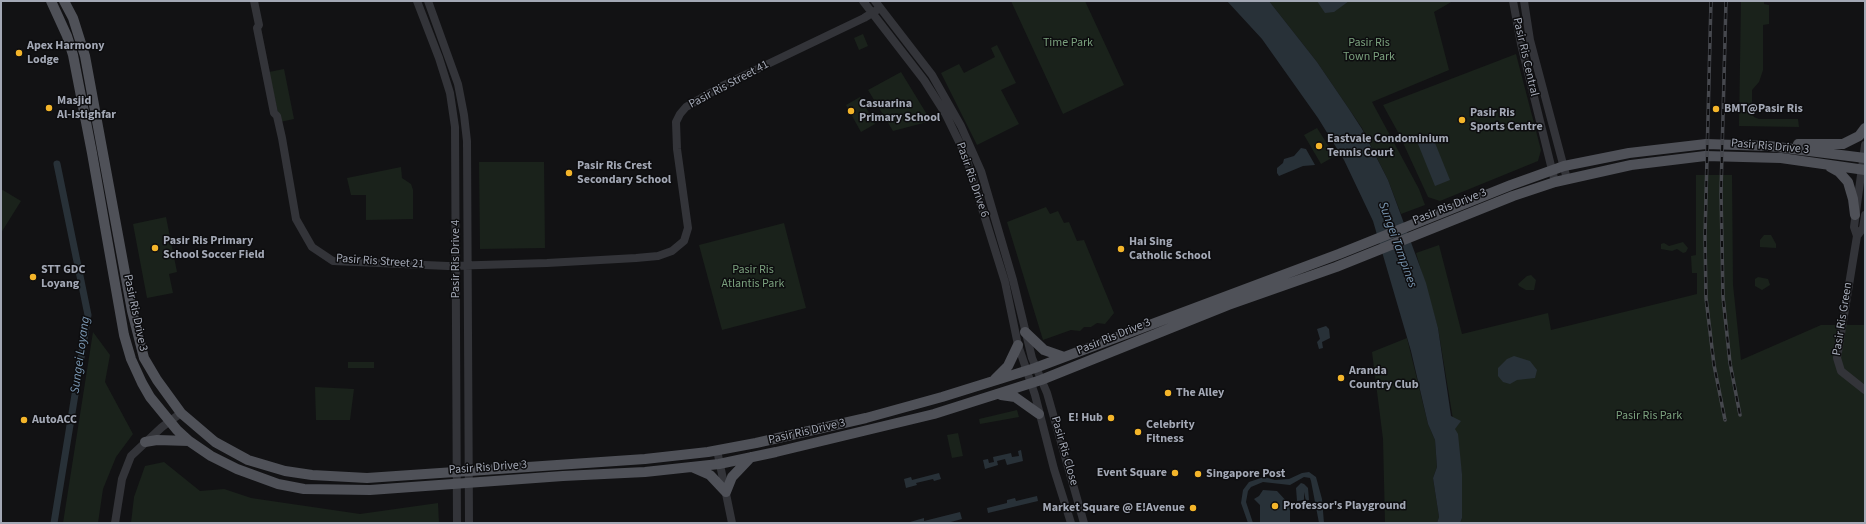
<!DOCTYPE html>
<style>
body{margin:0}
#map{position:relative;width:1866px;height:524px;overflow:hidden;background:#121214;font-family:"Source Sans 3",sans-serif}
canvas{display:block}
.frame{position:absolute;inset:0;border:2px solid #a3a8b5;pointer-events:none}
</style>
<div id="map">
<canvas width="1866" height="524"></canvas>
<div class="frame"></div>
</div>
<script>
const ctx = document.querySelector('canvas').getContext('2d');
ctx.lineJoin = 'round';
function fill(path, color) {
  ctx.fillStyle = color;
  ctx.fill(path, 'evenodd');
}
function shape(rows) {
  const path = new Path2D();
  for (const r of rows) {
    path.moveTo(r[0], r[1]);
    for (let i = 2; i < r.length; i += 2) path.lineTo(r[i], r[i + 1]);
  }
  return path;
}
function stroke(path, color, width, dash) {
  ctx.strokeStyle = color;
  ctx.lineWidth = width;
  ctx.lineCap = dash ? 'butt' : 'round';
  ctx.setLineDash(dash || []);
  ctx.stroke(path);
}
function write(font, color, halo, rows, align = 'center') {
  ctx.font = font + ' "Source Sans 3",sans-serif';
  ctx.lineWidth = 3;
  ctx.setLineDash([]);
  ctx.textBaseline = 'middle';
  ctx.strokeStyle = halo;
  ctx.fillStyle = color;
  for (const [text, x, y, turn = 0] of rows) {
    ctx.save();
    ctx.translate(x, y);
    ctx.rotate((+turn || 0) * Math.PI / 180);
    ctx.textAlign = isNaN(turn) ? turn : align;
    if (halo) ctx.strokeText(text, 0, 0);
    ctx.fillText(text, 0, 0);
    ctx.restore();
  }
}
fill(shape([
 [1011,1,1085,1,1124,85,1063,114],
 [1269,1,1453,1,1434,12,1449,70,1372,102,1419,189,1425,205,1401,214,1388,180,1362,128,1317,62],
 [1741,1,1764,1,1764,4,1769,5,1769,24,1763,25,1763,70,1759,82,1752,90,1752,114,1754,117,1759,119,1798,119,1799,127,1739,126],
 [863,34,868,46,859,50,854,38],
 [997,45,1016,83,1001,90,1019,124,977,145,941,73,959,64,964,73,995,57,991,48],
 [1516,54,1541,150,1538,161,1440,201,1428,197,1399,134,1383,105],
 [284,69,294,119,280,122,269,72],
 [901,72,931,121,893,131,868,90],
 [860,97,875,124,861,132,846,105],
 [1317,128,1335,156,1321,164,1304,135],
 [479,162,544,162,545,248,480,249],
 [401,167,402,178,411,184,413,190,413,219,366,220,366,195,351,195,347,178],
 [1696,175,1732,175,1733,285,1741,360,1821,325,1865,325,1865,523,1460,523,1462,518,1462,474,1438,328,1416,253,1439,245,1462,334,1548,313,1551,330,1697,294,1697,273,1692,273,1691,256,1696,255],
 [1,189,21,201,1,233],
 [1046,207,1050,214,1058,211,1064,223,1069,222,1077,241,1084,240,1114,313,1105,324,1097,323,1091,327,1084,327,1080,331,1071,330,1043,340,1007,222],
 [166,217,177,272,169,274,173,293,147,298,133,224],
 [784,223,806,308,722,330,699,245],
 [1764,235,1771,235,1776,244,1776,248,1760,247,1760,240],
 [1683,242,1688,248,1686,252,1683,253,1677,249,1672,251,1661,249,1661,244,1664,243,1669,246],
 [1531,275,1536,280,1534,290,1526,290,1519,286,1518,284,1527,276],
 [1758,277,1768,279,1770,285,1762,290,1755,286,1755,279],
 [93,332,110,355,105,382,133,434,116,457,103,489,98,523,63,523],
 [1407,338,1428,424,1435,440,1437,467,1433,478,1439,517,1437,523,1385,523,1383,439,1372,352],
 [348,362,374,362,374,368,348,368],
 [315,387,354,389,350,420,316,420],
 [1017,410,1019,417,980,424,979,419],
 [958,433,963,456,952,458,947,435],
 [164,462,200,491,224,489,251,498,360,514,438,503,439,523,131,523,134,497,145,466]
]), '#1a221b');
fill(shape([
 [1227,1,1269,1,1317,62,1349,109,1362,129,1388,180,1426,283,1438,328,1451,416,1461,421,1455,429,1458,434,1462,474,1462,518,1460,523,1437,523,1439,517,1433,478,1437,467,1435,440,1428,424,1411,351,1373,221,1344,160,1318,118,1262,39],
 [1317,1,1349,1,1334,12,1325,13],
 [1431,133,1450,180,1435,186,1416,139],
 [1301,148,1306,149,1315,165,1303,166,1279,176,1277,173,1277,168,1283,163,1284,159,1294,156],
 [1326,326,1329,329,1330,338,1322,342,1323,348,1319,349,1317,342,1320,339,1317,329],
 [1514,356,1530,361,1537,370,1535,378,1517,380,1510,384,1503,382,1498,376,1498,368,1507,359],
 [1021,450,1023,461,1007,465,1005,459,997,461,998,465,985,469,983,460,988,459,989,463,994,462,993,457,1011,453,1012,457,1019,456,1018,451],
 [1309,472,1316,477,1322,499,1324,523,1319,523,1311,481,1310,478,1304,477,1290,485,1263,482,1251,487,1248,491,1246,502,1253,523,1248,523,1241,503,1243,490,1249,482,1264,477,1275,480,1289,479,1302,473],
 [939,473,941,479,934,481,933,479,916,483,917,485,906,488,904,479,911,477,912,480],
 [1301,483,1304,484,1308,488,1309,500,1306,501,1304,492,1304,500,1297,501,1296,488],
 [1263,490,1277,491,1290,505,1290,523,1260,523,1260,505,1254,499,1259,496],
 [1037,496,1038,501,988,513,987,508,1007,503,1007,500,1015,498,1016,501],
 [960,512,962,519,947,523,910,523,910,522,924,518,924,521]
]), '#283138');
stroke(shape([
 [54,523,88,315,57,164]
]), '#283138', 7);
stroke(shape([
 [254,1,259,25,257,28,274,113,277,116,282,138,296,219,312,247,333,261,448,266,547,263,636,258,658,256,672,251,684,241,688,228,677,149,676,122,680,114,686,107,724,85,864,18,880,8],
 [417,1,439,58,450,93,455,127,457,523],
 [428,1,458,84,464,115,467,141,469,523],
 [863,1,924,80,945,113,965,154,1005,282,1018,345,1035,395,1054,469,1071,523],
 [875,1,932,75,961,126,981,171,1013,280,1032,358,1047,393,1084,523],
 [1513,1,1521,44,1555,182],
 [1524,1,1530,40,1567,179],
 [1865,215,1863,228,1857,236,1837,358,1841,371,1865,390],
 [1857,236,1854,227,1865,145],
 [717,450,732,523],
 [115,523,122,479,131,456,162,427,181,413]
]), '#333439', 8);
stroke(shape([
 [51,1,67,36,73,55,92,153,124,335,131,359,142,383,150,397,177,430,189,441,211,456,237,469,278,484,304,489,370,490,563,476,645,472,719,464,776,452,934,414,1041,380,1228,305,1336,267,1513,196,1555,182,1631,165,1705,156,1781,158,1865,170],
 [64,1,73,18,85,56,132,311,144,358,157,380,181,413,215,442,248,460,285,471,312,475,367,478,645,459,708,452,756,443,866,418,942,397,1035,368,1339,254,1511,185,1564,166,1629,153,1706,144,1769,146,1865,158],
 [1798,144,1843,144,1859,136,1865,128],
 [1830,167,1839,172,1848,182,1853,199,1855,215],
 [1025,332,1044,350,1064,357],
 [995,379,1008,366,1018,345],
 [1001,395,1015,397,1039,414],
 [145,442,157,440,189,441],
 [694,468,710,475,726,492,732,477,751,457]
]), '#4f5158', 10);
const rail = shape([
 [1711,1,1705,236,1706,298,1714,365,1725,420],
 [1726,1,1721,192,1723,297,1730,363,1740,415]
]);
stroke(rail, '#46484e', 3.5);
stroke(rail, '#0d0d0f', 2, [6]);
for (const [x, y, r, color] of [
 [19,53,4,"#f4b52a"],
 [49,108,4,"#f4b52a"],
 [1716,109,4,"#f4b52a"],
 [851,111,4,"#f4b52a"],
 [1462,120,4,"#f4b52a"],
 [1319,146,4,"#f4b52a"],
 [569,173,4,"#f4b52a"],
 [155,248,4,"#f4b52a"],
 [1121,249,4,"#f4b52a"],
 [33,277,4,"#f4b52a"],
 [1341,378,4,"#f4b52a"],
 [1168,393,4,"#f4b52a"],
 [1111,418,4,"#f4b52a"],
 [24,420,4,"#f4b52a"],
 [1138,432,4,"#f4b52a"],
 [1175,473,4,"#f4b52a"],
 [1198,474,4,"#f4b52a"],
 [1275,506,4,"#f4b52a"],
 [1193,508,4,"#f4b52a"]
]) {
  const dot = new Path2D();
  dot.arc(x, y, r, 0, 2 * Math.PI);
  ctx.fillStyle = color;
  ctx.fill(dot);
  stroke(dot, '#0d0d0f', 1.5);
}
write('12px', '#7aa07d', '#0d0d0f', [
 ["Time Park",1068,43],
 ["Pasir Ris",1369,43],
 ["Town Park",1369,57],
 ["Pasir Ris",753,270],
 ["Atlantis Park",753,284],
 ["Pasir Ris Park",1649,416]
]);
write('bold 12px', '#a3a8b5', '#0d0d0f', [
 ["Apex Harmony",27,46],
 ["Lodge",27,60],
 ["Masjid",57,101],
 ["Al-Istighfar",57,115],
 ["Casuarina",859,104],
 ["Primary School",859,118],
 ["BMT@Pasir Ris",1724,109],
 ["Pasir Ris",1470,113],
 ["Sports Centre",1470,127],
 ["Eastvale Condominium",1327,139],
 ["Tennis Court",1327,153],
 ["Pasir Ris Crest",577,166],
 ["Secondary School",577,180],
 ["Pasir Ris Primary",163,241],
 ["School Soccer Field",163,255],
 ["Hai Sing",1129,242],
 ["Catholic School",1129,256],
 ["STT GDC",41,270],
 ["Loyang",41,284],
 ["Aranda",1349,371],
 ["Country Club",1349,385],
 ["The Alley",1176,393],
 ["E! Hub",1103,418,"right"],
 ["AutoACC",32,420],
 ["Celebrity",1146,425],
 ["Fitness",1146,439],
 ["Event Square",1167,473,"right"],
 ["Singapore Post",1206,474],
 ["Professor's Playground",1283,506],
 ["Market Square @ E!Avenue",1185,508,"right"]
], 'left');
write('12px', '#a3a8b5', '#0d0d0f', [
 ["Pasir Ris Central",1525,57,77],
 ["Pasir Ris Street 41",729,85,-28],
 ["Pasir Ris Drive 3",1770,147,5],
 ["Pasir Ris Drive 6",972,180,71],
 ["Pasir Ris Drive 3",1450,207,-22],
 ["Pasir Ris Drive 4",456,259,-90],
 ["Pasir Ris Street 21",380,262,4],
 ["Pasir Ris Drive 3",135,313,78],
 ["Pasir Ris Green",1843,319,-81],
 ["Pasir Ris Drive 3",1114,337,-22],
 ["Pasir Ris Drive 3",807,432,-13],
 ["Pasir Ris Close",1064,451,74],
 ["Pasir Ris Drive 3",488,468,-4]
]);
write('italic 13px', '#7996b1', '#0d0d0f', [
 ["Sungei Tampines",1397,245,70],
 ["Sungei Loyang",81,355,-82]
]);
</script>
